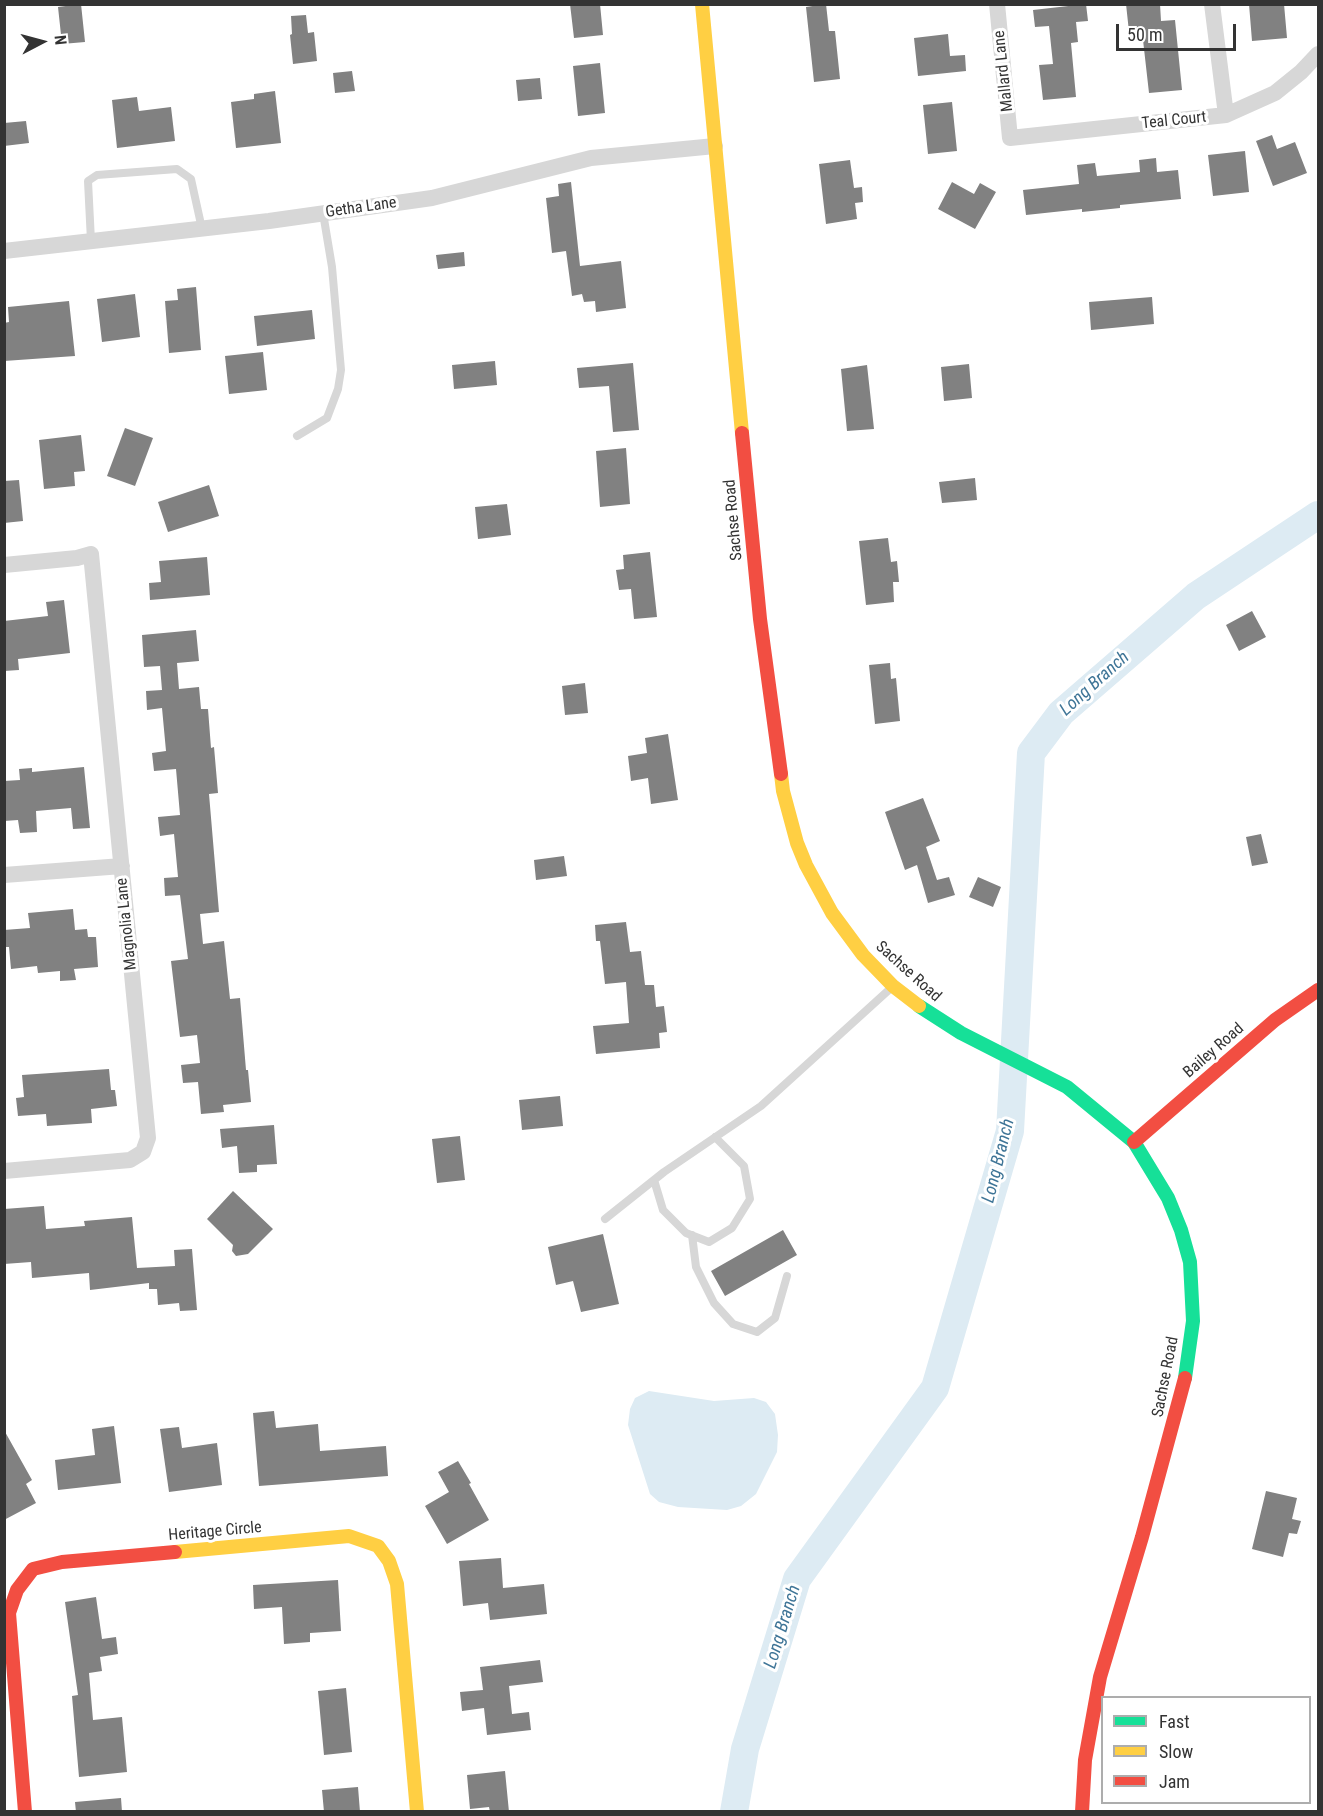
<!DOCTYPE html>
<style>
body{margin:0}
#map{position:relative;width:1323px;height:1816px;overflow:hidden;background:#fff;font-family:"Roboto Condensed",sans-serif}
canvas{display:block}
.frame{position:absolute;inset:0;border:6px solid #333;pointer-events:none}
.legend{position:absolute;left:1101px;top:1696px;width:210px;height:108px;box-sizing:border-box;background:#fff;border:2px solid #adadad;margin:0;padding:8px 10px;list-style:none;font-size:18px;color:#333}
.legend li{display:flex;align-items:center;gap:12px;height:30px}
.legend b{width:30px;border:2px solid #adadad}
.north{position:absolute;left:12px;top:12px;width:60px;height:60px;-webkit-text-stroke:4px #fff;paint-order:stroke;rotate:84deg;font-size:16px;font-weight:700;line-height:24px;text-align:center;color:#333}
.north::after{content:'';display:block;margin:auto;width:21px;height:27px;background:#333;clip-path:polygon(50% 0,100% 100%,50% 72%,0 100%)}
.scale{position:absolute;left:1116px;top:24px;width:120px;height:27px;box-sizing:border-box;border:3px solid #333;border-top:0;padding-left:8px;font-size:18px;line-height:21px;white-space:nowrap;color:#333;-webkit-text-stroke:4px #fff;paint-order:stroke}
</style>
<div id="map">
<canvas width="1323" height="1816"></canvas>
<div class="frame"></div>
<ul class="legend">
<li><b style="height:8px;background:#16e098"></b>Fast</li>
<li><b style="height:8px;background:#ffcf43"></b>Slow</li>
<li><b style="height:8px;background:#f24e42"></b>Jam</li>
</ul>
<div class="north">N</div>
<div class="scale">50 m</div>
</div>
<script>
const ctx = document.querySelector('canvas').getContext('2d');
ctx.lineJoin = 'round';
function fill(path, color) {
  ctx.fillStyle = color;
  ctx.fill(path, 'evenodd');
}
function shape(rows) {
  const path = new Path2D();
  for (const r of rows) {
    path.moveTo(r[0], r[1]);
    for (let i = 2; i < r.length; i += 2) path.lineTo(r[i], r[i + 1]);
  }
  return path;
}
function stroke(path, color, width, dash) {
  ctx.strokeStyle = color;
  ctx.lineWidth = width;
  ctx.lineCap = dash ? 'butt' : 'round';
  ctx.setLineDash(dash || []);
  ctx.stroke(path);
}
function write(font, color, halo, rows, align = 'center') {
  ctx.font = font + ' "Roboto Condensed",sans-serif';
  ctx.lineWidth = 6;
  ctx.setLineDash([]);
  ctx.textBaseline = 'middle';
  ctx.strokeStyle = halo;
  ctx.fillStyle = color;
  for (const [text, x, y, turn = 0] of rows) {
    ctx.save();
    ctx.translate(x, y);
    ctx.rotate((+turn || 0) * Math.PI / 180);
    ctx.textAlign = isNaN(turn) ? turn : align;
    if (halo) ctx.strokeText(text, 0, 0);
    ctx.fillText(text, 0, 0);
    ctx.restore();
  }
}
fill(shape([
 [649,1391,714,1401,754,1398,766,1402,775,1414,778,1435,777,1452,756,1494,741,1506,727,1510,678,1507,659,1502,650,1494,628,1425,630,1409,635,1398]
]), '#ddebf3');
stroke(shape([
 [734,1812,745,1749,797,1579,935,1388,1010,1131,1031,753,1061,713,1196,596,1318,515]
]), '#ddebf3', 28);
fill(shape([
 [81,4,85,42,62,44,58,7],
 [570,4,600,4,603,35,574,38],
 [826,4,829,31,835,31,840,79,814,82,806,7],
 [1086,4,1088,21,1076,22,1078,42,1071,43,1076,97,1043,100,1039,65,1053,64,1049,26,1035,27,1033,10],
 [1126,4,1160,4,1161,21,1175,20,1182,90,1149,93,1143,40,1130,41],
 [1249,4,1284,4,1287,38,1252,41],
 [306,15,308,33,314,32,317,61,293,64,290,35,292,34,291,16],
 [948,34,950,56,965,55,966,71,918,76,914,38],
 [600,63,605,113,578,116,573,66],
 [352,71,355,91,335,93,333,73],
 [540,78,542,99,518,101,516,80],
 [275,91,281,143,236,148,231,102,254,99,254,94],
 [137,97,139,111,171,107,175,141,117,148,112,100],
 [952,102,957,151,928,154,923,105],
 [26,121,29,143,4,146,4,123],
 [1272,135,1277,149,1295,142,1307,173,1273,186,1256,141],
 [1245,151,1249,192,1213,196,1208,155],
 [1156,158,1157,172,1178,170,1181,199,1120,205,1120,208,1082,212,1082,209,1026,215,1023,190,1079,184,1077,165,1095,163,1097,176,1140,172,1139,160],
 [850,160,854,188,862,187,863,202,855,203,857,219,826,224,819,164],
 [571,182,580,266,621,261,626,308,596,312,595,301,584,302,582,294,572,296,566,251,552,253,546,198,559,196,558,184],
 [952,182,974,194,980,183,996,192,975,229,938,209],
 [464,252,465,266,438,269,436,255],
 [196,287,201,350,169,353,165,301,178,300,177,289],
 [135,294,140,337,102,342,97,299],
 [1152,297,1154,324,1091,330,1089,302],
 [69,301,75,356,4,361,4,323,9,322,8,307],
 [312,310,315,339,257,346,254,316],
 [263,352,267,390,229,394,225,356],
 [495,361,497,385,454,389,452,365],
 [633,363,639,430,613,432,609,386,579,388,577,368],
 [969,364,972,398,944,401,941,367],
 [867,365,874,429,847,431,841,369],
 [125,428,153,438,135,486,107,476],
 [81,435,85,471,74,472,75,486,44,489,39,440],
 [626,448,630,504,600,507,596,451],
 [975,478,977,500,942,503,939,482],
 [19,480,23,521,4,523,4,481],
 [209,485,219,516,168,532,158,502],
 [507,504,511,535,478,539,475,507],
 [888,538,891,562,897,561,899,582,893,582,894,602,866,605,859,541],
 [650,552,657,617,634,619,631,589,619,590,616,570,624,569,623,555],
 [207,557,210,595,150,600,149,583,161,582,159,561],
 [64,600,70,653,18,659,19,670,4,671,4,621,48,616,46,602],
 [1252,611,1266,637,1239,651,1226,625],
 [196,630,199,661,177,663,179,689,199,687,201,709,208,709,211,748,214,747,218,793,209,794,219,912,200,914,203,944,224,941,230,999,240,998,246,1070,248,1070,251,1102,223,1105,224,1112,201,1114,198,1082,183,1083,181,1065,200,1063,197,1035,180,1037,171,961,188,959,180,895,165,896,164,878,178,877,174,834,160,836,158,817,180,815,176,769,154,771,152,753,166,751,162,708,147,710,146,691,162,690,160,666,144,667,142,635],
 [890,663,891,679,896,678,900,721,875,724,869,665],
 [585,683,588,713,565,715,562,686],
 [668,734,678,800,651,804,648,778,631,781,628,756,647,753,645,738],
 [84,767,90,828,73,829,71,808,36,811,37,832,20,833,18,820,4,821,4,781,20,780,19,769,32,768,32,772],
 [923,798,940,841,926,847,937,880,949,877,955,895,928,903,917,865,905,870,885,812],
 [1261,834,1268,863,1252,866,1246,837],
 [564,856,567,876,536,880,534,860],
 [978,877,1001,887,993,907,969,897],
 [73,909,75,930,87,929,88,937,96,937,98,967,74,969,76,980,60,981,60,971,38,973,37,966,11,969,9,947,4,947,4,930,30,928,28,913],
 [626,922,630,952,641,951,645,985,654,985,656,1007,664,1006,667,1032,659,1033,660,1048,596,1054,593,1026,629,1023,626,982,605,984,600,941,596,941,595,925],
 [109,1069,111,1090,115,1090,117,1106,91,1109,92,1123,47,1126,46,1114,18,1116,16,1098,24,1097,22,1075],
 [560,1096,563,1126,522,1130,519,1100],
 [274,1125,277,1164,257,1165,257,1172,239,1173,237,1146,222,1148,220,1129],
 [460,1136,465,1180,437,1183,432,1139],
 [233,1191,273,1229,248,1254,236,1256,232,1251,233,1245,207,1219],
 [44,1206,46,1229,85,1226,84,1221,132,1217,137,1268,175,1266,174,1250,192,1249,197,1310,180,1311,179,1303,158,1305,157,1289,149,1289,149,1283,90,1290,89,1273,32,1278,31,1262,4,1264,4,1209],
 [783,1230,797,1255,725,1296,711,1271],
 [603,1234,619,1304,581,1312,573,1281,556,1285,548,1247],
 [274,1411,276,1428,318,1424,320,1451,386,1446,388,1476,259,1486,253,1413],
 [114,1426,121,1483,58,1490,55,1460,95,1455,92,1429],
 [179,1427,182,1448,217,1443,222,1485,169,1492,160,1429],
 [4,1430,32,1480,26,1484,36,1503,4,1520],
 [458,1461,471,1483,469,1484,489,1520,447,1544,425,1506,449,1492,438,1472],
 [1266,1491,1297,1498,1292,1519,1301,1521,1297,1534,1289,1533,1283,1557,1252,1549],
 [501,1558,503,1588,544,1584,547,1614,490,1620,488,1603,463,1606,459,1561],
 [338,1580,341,1631,310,1633,310,1642,284,1644,282,1607,254,1609,253,1585],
 [96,1597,102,1639,116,1637,118,1654,100,1657,102,1671,89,1673,93,1720,122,1717,127,1772,79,1777,72,1696,78,1695,65,1602],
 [540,1660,543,1682,509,1686,512,1714,529,1712,531,1730,487,1735,484,1708,462,1711,460,1692,483,1690,480,1667],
 [346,1688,352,1752,324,1755,318,1691],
 [505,1771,509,1812,490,1812,489,1807,470,1809,467,1775],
 [358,1787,360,1812,324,1812,322,1790],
 [121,1798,122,1812,76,1812,75,1802]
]), '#818181');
stroke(shape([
 [91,241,88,181,97,175,177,169,191,179,202,229],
 [297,436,327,418,338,389,341,370,332,267,323,213],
 [654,1180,663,1210,686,1233,709,1242,732,1228,750,1199,744,1166,715,1137],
 [605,1219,664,1172,761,1106,891,988],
 [692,1235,696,1267,714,1303,733,1324,757,1332,775,1318,787,1276]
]), '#d7d7d7', 8);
stroke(shape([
 [997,4,1010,138,1226,115,1275,93,1301,72,1318,54],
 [1212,4,1226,115],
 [4,251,269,221,432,198,591,158,715,146],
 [4,565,77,558,91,554,148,1138,143,1152,130,1160,4,1171],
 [4,875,122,866]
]), '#d7d7d7', 16);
stroke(shape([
 [919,1006,961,1033,1067,1087,1134,1142,1168,1198,1181,1230,1190,1262,1193,1321,1185,1378]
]), '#16e098', 14);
stroke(shape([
 [702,4,742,433],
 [781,774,783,791,797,843,806,865,832,913,863,955,893,986,919,1006],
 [175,1552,349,1536,378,1546,389,1561,397,1584,417,1812]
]), '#ffcf43', 14);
stroke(shape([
 [742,433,760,619,781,774],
 [1134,1142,1275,1020,1318,990],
 [25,1812,9,1613,17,1590,33,1569,62,1562,175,1552],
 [1082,1812,1085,1760,1100,1677,1142,1537,1185,1378]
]), '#f24e42', 14);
write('16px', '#333', '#fff', [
 ["Mallard Lane",1004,71,-96],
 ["Teal Court",1174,121,-6],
 ["Getha Lane",361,208,-8],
 ["Sachse Road",734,520,-95],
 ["Magnolia Lane",127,924,-96],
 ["Sachse Road",908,972,42],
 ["Bailey Road",1214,1051,-41],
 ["Sachse Road",1166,1377,-79],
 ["Heritage Circle",215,1532,-5]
]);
write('italic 18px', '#3f7597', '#fff', [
 ["Long Branch",1095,684,-42],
 ["Long Branch",999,1161,-76],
 ["Long Branch",783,1627,-73]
]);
</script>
